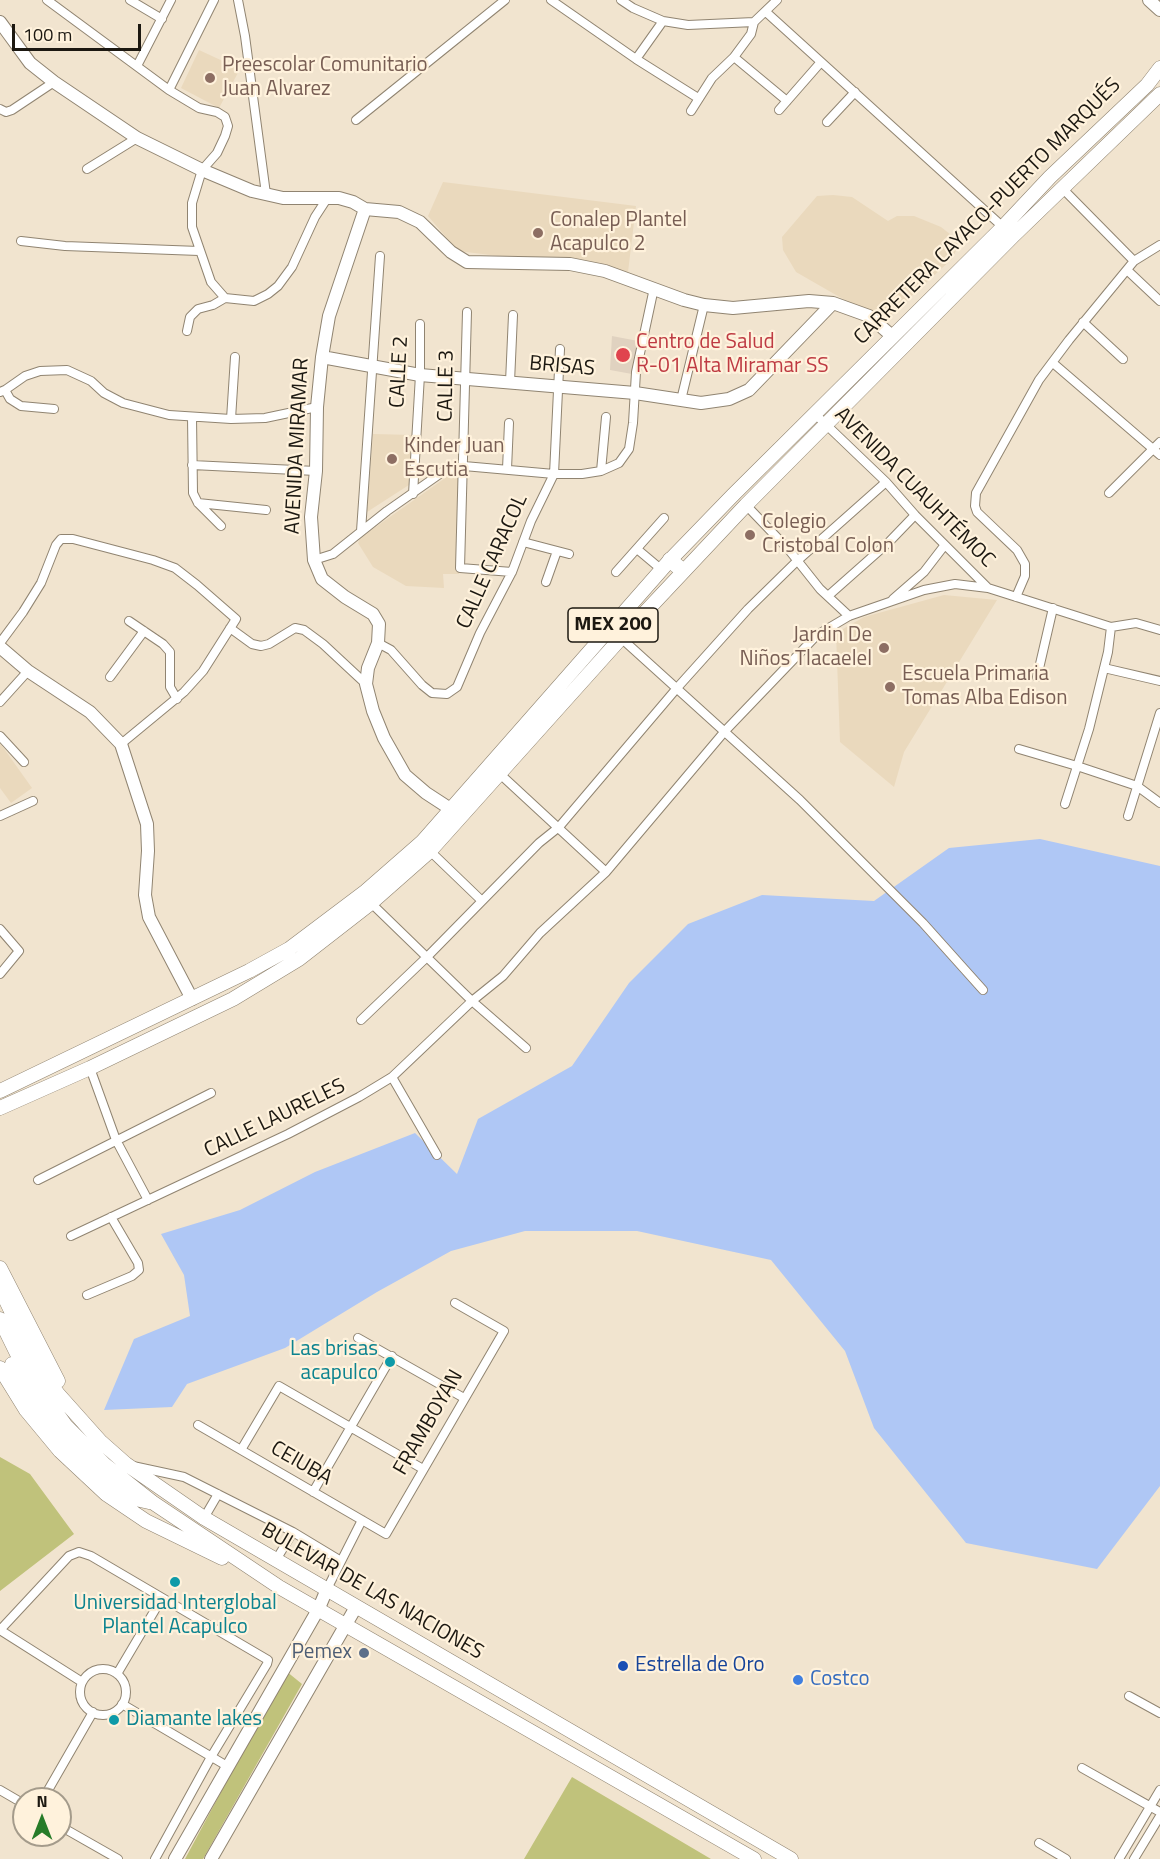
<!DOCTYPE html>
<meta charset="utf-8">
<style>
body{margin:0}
#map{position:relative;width:1160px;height:1859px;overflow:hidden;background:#f1e4cf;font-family:"Titillium Web",sans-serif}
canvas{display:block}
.north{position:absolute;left:12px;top:1787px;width:60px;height:60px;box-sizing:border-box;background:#fff2dc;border:2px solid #a49b8b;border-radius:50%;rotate:0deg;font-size:16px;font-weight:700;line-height:24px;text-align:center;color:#1c1811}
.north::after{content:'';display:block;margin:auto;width:21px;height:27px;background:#277c29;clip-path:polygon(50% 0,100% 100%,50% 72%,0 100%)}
.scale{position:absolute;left:12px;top:24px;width:129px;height:27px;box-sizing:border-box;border:3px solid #1c1811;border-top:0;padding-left:8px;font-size:18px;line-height:21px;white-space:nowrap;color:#1c1811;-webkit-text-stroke:4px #fff2dc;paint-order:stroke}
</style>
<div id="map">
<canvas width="1160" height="1859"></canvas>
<div class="north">N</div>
<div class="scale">100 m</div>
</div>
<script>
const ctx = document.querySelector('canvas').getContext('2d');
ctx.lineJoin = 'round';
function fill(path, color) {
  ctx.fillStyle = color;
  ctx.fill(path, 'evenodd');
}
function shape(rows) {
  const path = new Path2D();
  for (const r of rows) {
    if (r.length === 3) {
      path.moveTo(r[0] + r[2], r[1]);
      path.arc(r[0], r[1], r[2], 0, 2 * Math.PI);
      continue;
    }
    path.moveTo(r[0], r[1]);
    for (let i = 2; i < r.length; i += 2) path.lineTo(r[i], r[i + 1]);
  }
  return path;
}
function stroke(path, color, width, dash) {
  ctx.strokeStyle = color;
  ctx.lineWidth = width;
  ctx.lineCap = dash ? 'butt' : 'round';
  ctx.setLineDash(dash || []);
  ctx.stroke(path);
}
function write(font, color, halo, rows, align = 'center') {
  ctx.font = font + ' "Titillium Web",sans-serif';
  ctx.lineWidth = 4.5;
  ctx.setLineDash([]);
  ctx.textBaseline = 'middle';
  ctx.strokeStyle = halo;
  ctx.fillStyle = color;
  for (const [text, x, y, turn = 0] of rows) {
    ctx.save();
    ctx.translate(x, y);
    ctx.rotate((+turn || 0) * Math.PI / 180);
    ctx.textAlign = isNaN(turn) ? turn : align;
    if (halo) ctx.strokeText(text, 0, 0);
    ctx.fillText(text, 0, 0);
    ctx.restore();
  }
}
fill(shape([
 [199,50,240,69,219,108,181,88],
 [443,182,636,206,628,272,458,251,428,216],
 [833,195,852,197,888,221,897,216,914,216,941,227,960,242,952,259,883,322,796,272,783,250,782,237,817,196],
 [373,434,414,435,412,483,367,512],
 [460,472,459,574,443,574,444,588,406,586,373,567,358,543,360,538,448,476],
 [944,595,997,600,904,752,894,787,840,742,836,633,864,617],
 [0,743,32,788,11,803,0,788]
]), '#ead9bd');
fill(shape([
 [612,336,638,341,632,374,610,370]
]), '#e0d2c0');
fill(shape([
 [0,1457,30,1474,74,1534,0,1591],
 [286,1671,302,1684,203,1859,185,1859],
 [572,1777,711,1859,524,1859]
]), '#c0c27b');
fill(shape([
 [1040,839,1160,866,1160,1486,1097,1569,966,1543,874,1428,845,1351,771,1260,637,1231,525,1231,451,1251,377,1292,285,1348,187,1384,172,1407,104,1410,134,1339,190,1316,184,1275,161,1234,240,1210,315,1172,415,1133,457,1174,478,1119,572,1066,629,983,688,924,762,895,874,901,949,848]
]), '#afc7f5');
const street = shape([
 [47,0,169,90,199,108,217,112,225,117,228,126,225,136,217,153,202,170,192,203,192,227,211,282,225,298,254,301,268,294,278,286,292,267,315,217,328,197],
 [130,0,162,19],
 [238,0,245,36,266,194],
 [551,0,636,59,698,98],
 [621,0,633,8,663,21,688,25,754,22],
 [766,12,1003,227],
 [734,57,787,101],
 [636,59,663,21],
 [137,66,171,0],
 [169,90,214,0],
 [0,109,6,112,12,110,54,82],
 [779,110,821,62],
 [691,111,712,78,734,57,751,34,754,22,777,0],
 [356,120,505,0],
 [827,122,855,92],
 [87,169,137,138],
 [1062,188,1134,261],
 [21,241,65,246,199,251],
 [1127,270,1160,301],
 [467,312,460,568,512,572],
 [1083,322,1123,359],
 [187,331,190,317,198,309,213,305,225,298],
 [1053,363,1160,455],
 [510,382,513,315],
 [5,390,10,399,21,406,54,409],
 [0,392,5,390,25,376,40,371,67,370,91,381,104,393,123,403,169,415,231,419,265,418,317,407],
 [681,400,704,305],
 [815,414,886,482,915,515,988,588,1111,627,1136,623,1160,630],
 [192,417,193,493,198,503,221,526],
 [231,419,235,357],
 [192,465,316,471],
 [507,469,509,423],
 [601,471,606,417],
 [1109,493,1160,442],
 [413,494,420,375,420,324],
 [198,503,266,510],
 [746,505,789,550,820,589,849,616],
 [361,531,380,256],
 [523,542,569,554],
 [637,549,662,570],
 [314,560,333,554,387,511,444,471,464,466,554,474,582,474,601,471,619,463,629,449,633,423,636,372,654,288],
 [616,572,664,518],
 [546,582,557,551],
 [828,596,889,542,915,515],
 [1016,597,1025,576,1025,564,1017,550,977,512,975,506,976,493,1039,380,1069,340,1134,261,1160,245],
 [893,599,924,572,944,546],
 [129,621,163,644,170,652,170,687,177,699],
 [230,628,252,644,261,646,269,644,295,628,304,630,323,644,366,684],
 [621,638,800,800,923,923,983,990],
 [0,643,23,612,41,583,56,545,61,539,73,539,153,560,175,568,197,585,236,619,203,671,184,692,121,744],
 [378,643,391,650,422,685,432,693,447,694,457,687,480,633,512,572,531,521,554,474,560,349],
 [1104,668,1160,681],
 [110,677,144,631],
 [1037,677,1053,608],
 [0,702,28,671],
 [0,736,24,762],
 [1019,749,1077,766,1137,786,1160,803],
 [500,774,606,872],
 [1065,804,1089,729,1108,652,1111,627],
 [0,816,33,801],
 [1128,816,1160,713],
 [430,851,482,901],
 [371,903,472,1001,526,1048],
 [0,929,19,951,0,974],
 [361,1020,427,957,539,843,559,827,677,688,748,609,797,561,886,482],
 [90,1068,116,1140,148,1200],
 [392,1077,437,1155],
 [38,1180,211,1093],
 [71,1236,288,1134,359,1097,392,1077,472,1001,503,976,540,933,606,872,725,731,817,635,849,616,924,590,955,584,988,588],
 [87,1295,132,1276,139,1270,138,1263,111,1217],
 [358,1338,464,1398],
 [198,1425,386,1534,504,1331,455,1303],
 [241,1450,279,1386,423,1469],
 [133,1466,184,1477,293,1532,341,1561],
 [313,1492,392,1356],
 [204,1518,218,1494],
 [276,1560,293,1532],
 [327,1589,362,1520],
 [0,1630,69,1556,79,1552,91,1556,268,1660,267,1664,211,1757,155,1859],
 [0,1630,82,1682],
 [103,1692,23],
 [117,1674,162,1598],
 [1129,1696,1160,1713],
 [122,1704,227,1766],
 [1082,1768,1160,1812],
 [0,1790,24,1804],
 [43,1799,93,1712],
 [60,1826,118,1859],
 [1039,1843,1066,1859],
 [1119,1859,1160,1790],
 [1134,1859,1160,1816]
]);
const secondary = shape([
 [1149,0,1160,10],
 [0,22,30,63,54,82,137,138,202,170,252,191,283,198,339,198,353,202,365,209],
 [365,209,329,316,322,357,317,407,316,471,311,517,314,560,322,579,345,597,373,614,379,624,378,643,368,668,366,684,373,711,384,738,405,775,426,793,449,808],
 [365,209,399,212,420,222,451,252,467,262,570,264,605,271,684,300,704,305,733,308,809,301,833,303,869,316,892,336],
 [322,357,420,375,635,393,701,403,729,399,749,390,833,303],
 [0,647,28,671,90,712,121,744,147,824,148,851,145,895,149,917,192,999],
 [175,1859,319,1608,327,1589],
 [211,1859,356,1607]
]);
const primary = shape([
 [0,1091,249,971,289,949,366,891,422,842,670,560,733,495,1003,227,1050,177,1147,85,1160,68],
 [0,1108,90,1068,233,999,299,959,371,903,430,851,621,638,746,505,1013,236,1160,94],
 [0,1268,58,1381],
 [0,1288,35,1361,58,1394,100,1441,126,1464,204,1518,791,1859],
 [0,1319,23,1366,66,1426,104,1464,152,1502,279,1587,754,1859],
 [12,1364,52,1428,86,1464,131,1498,149,1502],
 [0,1368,26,1410,60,1451,106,1494,146,1521,222,1558]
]);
const highway = shape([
 [670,560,683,571]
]);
stroke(street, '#908471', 10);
stroke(secondary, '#908471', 14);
stroke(primary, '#908471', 15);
stroke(highway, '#908471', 16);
stroke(street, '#fff', 8);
stroke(secondary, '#fff', 12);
stroke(primary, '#fff', 14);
stroke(highway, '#fff', 15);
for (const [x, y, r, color] of [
 [210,78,6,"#8d6e63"],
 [538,233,6,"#8d6e63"],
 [623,355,8,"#e0444e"],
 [392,459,6,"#8d6e63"],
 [750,535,6,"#8d6e63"],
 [884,648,6,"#8d6e63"],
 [890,687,6,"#8d6e63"],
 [390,1362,6,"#0f9aa8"],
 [175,1582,6,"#0f9aa8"],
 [364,1653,6,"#5c6f8a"],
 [623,1666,6,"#1a4fb4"],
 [798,1680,6,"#3f7fe0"],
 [114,1720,6,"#0f9aa8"]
]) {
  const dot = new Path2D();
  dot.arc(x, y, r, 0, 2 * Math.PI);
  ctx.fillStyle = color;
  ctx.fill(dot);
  stroke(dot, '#fff2dc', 2);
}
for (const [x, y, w] of [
 [613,625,90]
]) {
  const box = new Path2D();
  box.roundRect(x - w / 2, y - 17, w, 34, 4.5);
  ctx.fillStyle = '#fff2dc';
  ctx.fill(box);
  stroke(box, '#1c1811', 1.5);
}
write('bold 20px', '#1c1811', null, [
 ["MEX 200",613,625]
]);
write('21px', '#785e54', '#fff2dc', [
 ["Preescolar Comunitario",222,66],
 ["Juan Alvarez",222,90],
 ["Conalep Plantel",550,221],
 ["Acapulco 2",550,245],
 ["Kinder Juan",404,447],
 ["Escutia",404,471],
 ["Colegio",762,523],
 ["Cristobal Colon",762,547],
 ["Jardin De",872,636,"right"],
 ["Niños Tlacaelel",872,660,"right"],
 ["Escuela Primaria",902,675],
 ["Tomas Alba Edison",902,699]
], 'left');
write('21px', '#1c1811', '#fff2dc', [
 ["CARRETERA CAYACO-PUERTO MARQUÉS",988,212,-45],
 ["BRISAS",562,367,5],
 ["CALLE 2",400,372,-87],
 ["CALLE 3",447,386,-89],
 ["AVENIDA MIRAMAR",298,446,-87],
 ["AVENIDA CUAUHTÉMOC",914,488,45],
 ["CALLE CARACOL",493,562,-66],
 ["CALLE LAURELES",275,1119,-26],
 ["FRAMBOYAN",429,1423,-60],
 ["CEIUBA",301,1464,30],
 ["BULEVAR DE LAS NACIONES",372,1592,30]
]);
write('21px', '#be3a42', '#fff2dc', [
 ["Centro de Salud",636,343],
 ["R-01 Alta Miramar SS",636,367]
], 'left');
write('21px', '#0d838f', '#fff2dc', [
 ["Las brisas",378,1350],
 ["acapulco",378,1374],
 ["Universidad Interglobal",175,1604,"center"],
 ["Plantel Acapulco",175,1628,"center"],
 ["Diamante lakes",126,1720,"left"]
], 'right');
write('21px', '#4e5e75', '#fff2dc', [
 ["Pemex",352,1653]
], 'right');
write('21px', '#164399', '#fff2dc', [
 ["Estrella de Oro",635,1666]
], 'left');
write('21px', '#366cbe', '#fff2dc', [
 ["Costco",810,1680]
], 'left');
</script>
